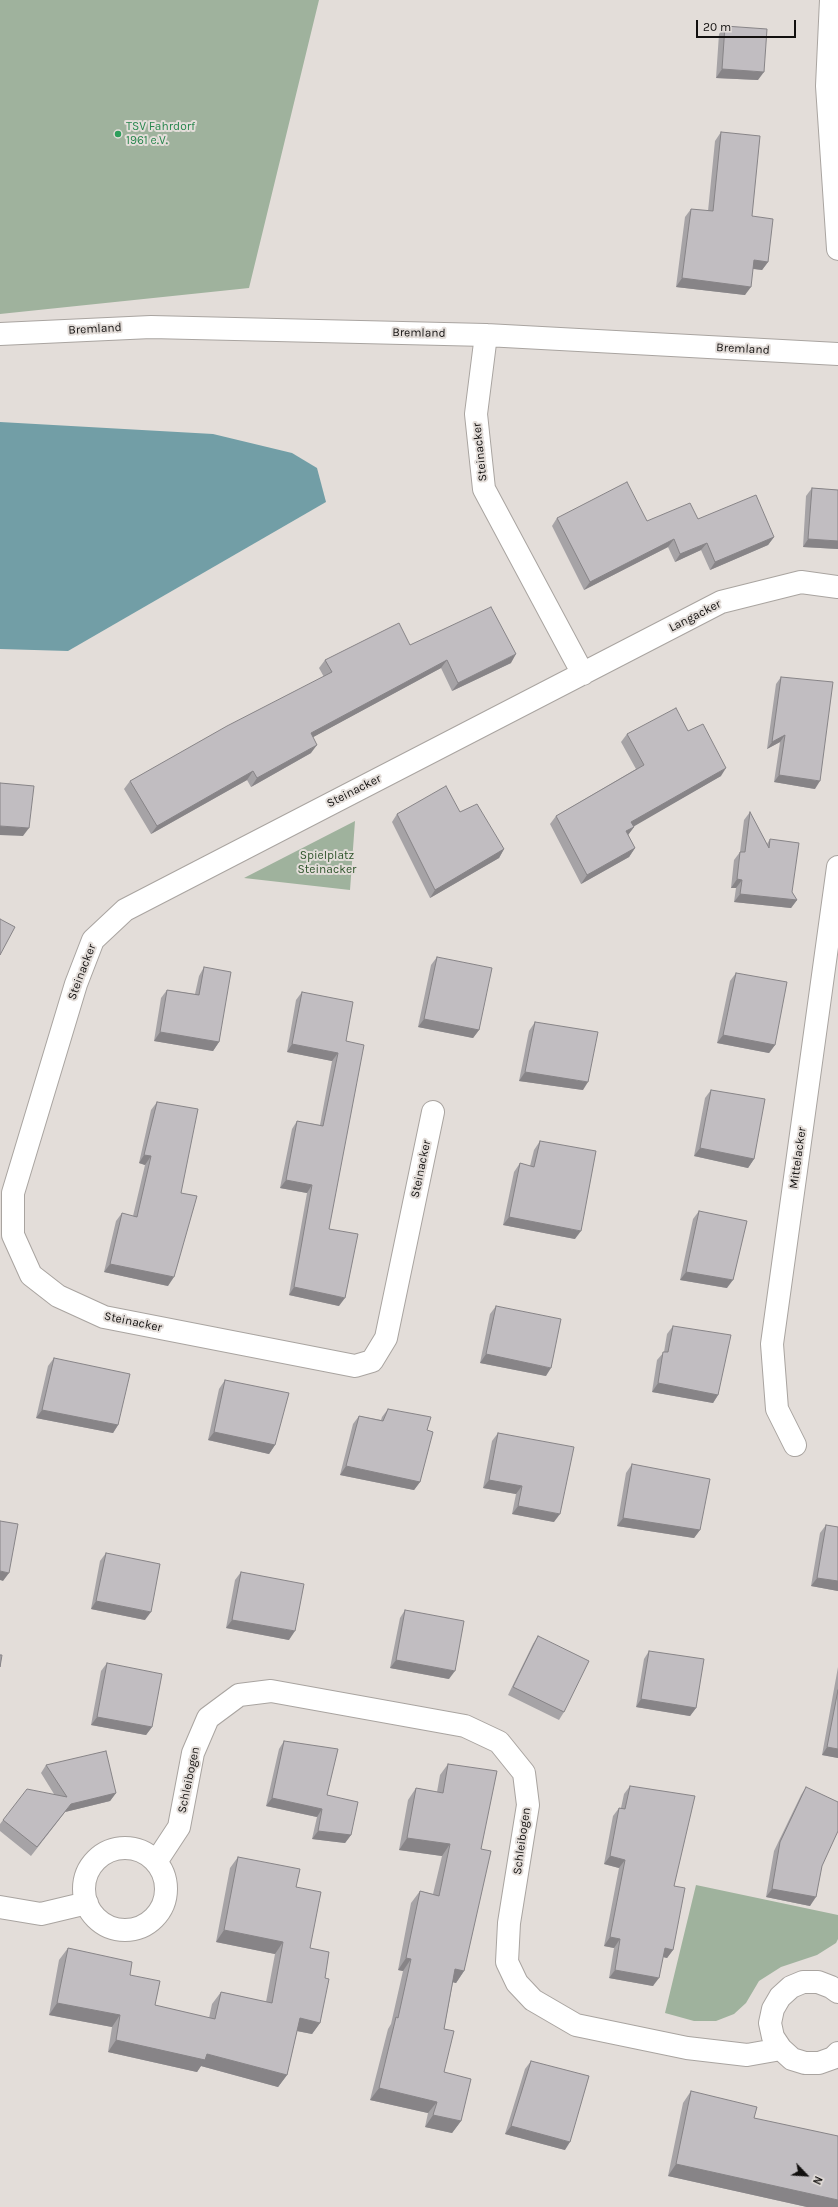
<!DOCTYPE html>
<style>
body{margin:0}
#map{position:relative;width:838px;height:2207px;overflow:hidden;background:#e3ddd9;font-family:Karla,sans-serif}
canvas{display:block}
.north{position:absolute;left:786px;top:2155px;width:40px;height:40px;-webkit-text-stroke:3px #e3ddd9;paint-order:stroke;rotate:115deg;font-size:11px;font-weight:700;line-height:16px;text-align:center;color:#12100f}
.north::after{content:'';display:block;margin:auto;width:14px;height:18px;background:#12100f;clip-path:polygon(50% 0,100% 100%,50% 72%,0 100%)}
.scale{position:absolute;left:696px;top:20px;width:100px;height:18px;box-sizing:border-box;border:2px solid #12100f;border-top:0;padding-left:5px;font-size:12px;line-height:14px;white-space:nowrap;color:#12100f;-webkit-text-stroke:3px #e3ddd9;paint-order:stroke}
</style>
<div id="map">
<canvas width="838" height="2207"></canvas>
<div class="north">N</div>
<div class="scale">20 m</div>
</div>
<script>
const ctx = document.querySelector('canvas').getContext('2d');
ctx.lineJoin = 'round';
function fill(path, color) {
  ctx.fillStyle = color;
  ctx.fill(path, 'evenodd');
}
function shape(rows) {
  const path = new Path2D();
  for (const r of rows) {
    if (r.length === 3) {
      path.moveTo(r[0] + r[2], r[1]);
      path.arc(r[0], r[1], r[2], 0, 2 * Math.PI);
      continue;
    }
    path.moveTo(r[0], r[1]);
    for (let i = 2; i < r.length; i += 2) path.lineTo(r[i], r[i + 1]);
  }
  return path;
}
function stroke(path, color, width, dash) {
  ctx.strokeStyle = color;
  ctx.lineWidth = width;
  ctx.lineCap = dash ? 'butt' : 'round';
  ctx.setLineDash(dash || []);
  ctx.stroke(path);
}
function write(font, color, halo, rows, align = 'center') {
  ctx.font = font + ' Karla,sans-serif';
  ctx.lineWidth = 4;
  ctx.setLineDash([]);
  ctx.textBaseline = 'middle';
  ctx.strokeStyle = halo;
  ctx.fillStyle = color;
  for (const [text, x, y, turn = 0] of rows) {
    ctx.save();
    ctx.translate(x, y);
    ctx.rotate((+turn || 0) * Math.PI / 180);
    ctx.textAlign = isNaN(turn) ? turn : align;
    if (halo) ctx.strokeText(text, 0, 0);
    ctx.fillText(text, 0, 0);
    ctx.restore();
  }
}
fill(shape([
 [0,0,319,0,249,288,0,314],
 [355,821,350,890,244,878],
 [696,1885,838,1915,838,1939,836,1943,817,1955,781,1967,759,1981,746,2003,734,2014,716,2021,694,2021,665,2013]
]), '#9fb29d');
fill(shape([
 [0,422,213,434,292,453,317,468,326,502,68,651,0,649]
]), '#729ea6');
const minor = shape([
 [831,0,827,86,838,249],
 [0,334,151,327,486,335,838,354],
 [486,335,476,414,484,489,583,674],
 [433,1112,386,1338,372,1361,355,1366,104,1317,58,1296,31,1275,13,1235,13,1193,76,984,93,940,125,910,721,602,801,582,838,587],
 [795,1445,777,1409,772,1344,838,867],
 [125,1889,41],
 [156,1862,179,1827,193,1753,208,1718,239,1695,271,1691,465,1726,499,1742,524,1773,528,1805,509,1923,507,1962,517,1983,533,2000,576,2025,687,2048,747,2055,781,2049],
 [0,1907,41,1914,87,1903],
 [838,1992,831,1987,818,1982,803,1982,791,1987,780,1997,773,2009,770,2023,773,2037,781,2049,792,2059,805,2063,819,2063,833,2058,838,2053]
]);
stroke(minor, '#a9a4a0', 24);
stroke(minor, '#fff', 22);
fill(shape([
 [725,26,758,80,716,78,719,34],
 [721,132,752,216,768,262,762,270,753,269,745,295,676,287,685,217,691,209,708,211,715,141],
 [812,488,838,490,838,549,803,547,806,496],
 [557,518,647,521,698,519,774,537,768,545,710,570,701,550,675,562,668,547,584,590,552,526],
 [410,645,511,663,452,691,441,668,313,737,311,753,251,787,247,780,151,834,124,789,130,781,324,677,319,668,325,660],
 [781,677,815,789,774,782,780,742,767,749,776,684],
 [688,731,721,776,633,826,634,827,628,835,635,848,629,857,581,884,550,824,556,816,636,769,621,742,627,734],
 [460,812,504,849,499,858,430,898,392,822,397,814],
 [750,812,767,844,770,839,792,892,797,900,791,908,734,902,736,888,731,888,734,860,740,852,744,820],
 [437,957,479,1030,473,1038,418,1027,431,965],
 [204,967,219,1042,213,1051,154,1041,161,998,167,990,195,994,199,976],
 [736,973,775,1045,769,1053,717,1043,730,981],
 [302,992,346,1041,329,1229,339,1306,289,1295,307,1193,280,1188,292,1129,297,1121,320,1125,332,1061,287,1052,296,1000],
 [535,1022,583,1090,519,1081,529,1031],
 [711,1090,754,1159,748,1168,694,1156,705,1098],
 [157,1102,181,1193,168,1286,104,1272,116,1221,122,1213,133,1216,145,1165,139,1163,151,1110],
 [540,1141,575,1239,503,1225,514,1172,520,1163,530,1166,534,1150],
 [699,1211,727,1288,680,1280,693,1219],
 [496,1306,546,1376,480,1363,490,1314],
 [673,1326,718,1395,713,1403,652,1392,657,1360,664,1352,667,1334],
 [54,1358,118,1425,113,1433,36,1418,48,1366],
 [225,1380,275,1445,269,1454,208,1440,219,1389],
 [388,1409,427,1430,420,1482,414,1490,340,1475,353,1424,359,1416,381,1420,382,1417],
 [498,1433,554,1522,512,1514,516,1494,483,1488,492,1441],
 [632,1464,700,1530,694,1538,617,1526,626,1473],
 [826,1525,838,1591,811,1586,820,1533],
 [106,1553,145,1620,91,1609,100,1561],
 [241,1572,289,1640,226,1628,235,1580],
 [405,1610,449,1679,390,1668,400,1618],
 [538,1636,564,1712,559,1720,508,1695,533,1644],
 [649,1651,696,1708,690,1716,636,1707,644,1659],
 [107,1663,152,1727,146,1735,91,1725,101,1671],
 [838,1667,838,1758,822,1755],
 [284,1741,327,1795,351,1835,345,1843,312,1839,317,1817,266,1806,279,1749],
 [448,1764,481,1849,464,1971,456,1983,453,1982,444,2029,444,2072,461,2121,452,2133,425,2127,428,2113,370,2100,388,2029,391,2024,403,1971,398,1970,411,1903,420,1891,433,1894,442,1856,399,1850,408,1800,416,1788,437,1792,440,1775],
 [46,1765,116,1793,110,1801,65,1812,31,1856,0,1831,0,1824,3,1820,54,1794,41,1773],
 [630,1786,674,1886,673,1950,667,1958,663,1957,653,1986,609,1978,614,1948,604,1946,619,1868,604,1864,613,1816,619,1808,621,1808,624,1794],
 [806,1787,822,1866,810,1906,766,1897,774,1851,801,1795],
 [238,1857,296,1887,310,1948,325,1978,320,2023,312,2034,297,2031,287,2075,278,2087,201,2066,197,2072,108,2052,112,2027,49,2015,59,1960,68,1948,130,1975,155,2005,209,2018,212,2004,221,1992,266,2002,275,1954,216,1942,230,1868],
 [531,2061,565,2150,505,2134,525,2069],
 [691,2091,754,2118,838,2207,807,2207,668,2176,683,2103]
]), '#a6a3a6');
fill(shape([
 [722,69,764,72,758,80,716,78],
 [754,260,768,262,762,270,748,268],
 [682,278,751,287,745,295,676,287],
 [774,537,768,545,710,570,715,562],
 [674,539,668,547,584,590,590,582],
 [808,539,838,541,838,549,803,547],
 [707,543,701,550,675,562,680,554],
 [516,654,511,663,452,691,458,683],
 [447,660,441,668,306,741,311,733],
 [785,735,780,742,767,749,772,742],
 [317,745,311,753,251,787,257,778],
 [726,768,721,776,626,831,631,822],
 [253,771,247,780,151,834,157,826],
 [779,775,820,781,815,789,774,782],
 [0,826,29,828,23,836,0,835],
 [634,827,628,835,626,831],
 [635,848,629,857,581,884,587,875],
 [504,849,499,858,430,898,435,890],
 [737,879,742,880,736,888,731,888],
 [740,894,797,900,791,908,734,902],
 [424,1019,479,1030,473,1038,418,1027],
 [160,1032,219,1042,213,1051,154,1041],
 [723,1035,775,1045,769,1053,717,1043],
 [292,1044,338,1053,332,1061,287,1052],
 [525,1072,588,1082,583,1090,519,1081],
 [700,1148,754,1159,748,1168,694,1156],
 [144,1155,151,1156,145,1165,139,1163],
 [286,1180,312,1185,307,1193,280,1188],
 [509,1217,581,1231,575,1239,503,1225],
 [110,1264,174,1277,168,1286,104,1272],
 [686,1272,733,1280,727,1288,680,1280],
 [294,1287,345,1298,339,1306,289,1295],
 [486,1354,551,1368,546,1376,480,1363],
 [658,1383,718,1395,713,1403,652,1392],
 [42,1410,118,1425,113,1433,36,1418],
 [214,1432,275,1445,269,1454,208,1440],
 [346,1466,420,1482,414,1490,340,1475],
 [489,1480,522,1486,516,1494,483,1488],
 [518,1506,560,1514,554,1522,512,1514],
 [623,1518,700,1530,694,1538,617,1526],
 [0,1571,9,1573,3,1581,0,1580],
 [817,1578,838,1581,838,1591,811,1586],
 [96,1601,151,1612,145,1620,91,1609],
 [232,1620,295,1631,289,1640,226,1628],
 [396,1660,455,1671,449,1679,390,1668],
 [641,1699,696,1708,690,1716,636,1707],
 [97,1717,152,1727,146,1735,91,1725],
 [827,1747,838,1749,838,1758,822,1755],
 [116,1793,110,1801,65,1812,31,1856,71,1804],
 [272,1798,322,1809,317,1817,266,1806],
 [318,1831,351,1835,345,1843,312,1839],
 [407,1838,450,1844,442,1856,399,1850],
 [610,1856,625,1860,619,1868,604,1864],
 [772,1889,816,1897,810,1906,766,1897],
 [224,1930,283,1942,275,1954,216,1942],
 [610,1937,620,1939,614,1948,604,1946],
 [665,1948,673,1950,667,1958,659,1956],
 [406,1958,411,1959,403,1971,398,1970],
 [455,1969,464,1971,456,1983,447,1981],
 [615,1970,659,1978,653,1986,609,1978],
 [57,2003,120,2015,112,2027,49,2015],
 [300,2018,320,2023,312,2034,292,2030],
 [116,2040,207,2054,287,2075,278,2087,201,2066,197,2072,108,2052],
 [379,2088,437,2102,428,2113,370,2100],
 [433,2115,461,2121,452,2133,425,2127],
 [511,2126,570,2142,565,2150,505,2134],
 [676,2164,838,2200,838,2207,807,2207,668,2176]
]), '#878487');
const building = shape([
 [725,26,767,29,764,72,722,69,725,26],
 [721,132,760,136,752,216,773,219,768,262,754,260,751,287,682,278,691,209,713,211,721,132],
 [627,482,647,521,690,503,698,519,756,495,774,537,715,562,707,543,680,554,674,539,590,582,557,518,627,482],
 [812,488,838,490,838,541,808,539,812,488],
 [491,607,516,654,458,683,447,660,311,733,317,745,257,778,253,771,157,826,130,781,227,726,332,672,325,660,399,623,410,645,491,607],
 [781,677,833,682,820,781,779,775,785,735,772,742,781,677],
 [676,708,688,731,703,724,726,768,631,822,634,827,626,831,635,848,587,875,556,816,644,765,627,734,676,708],
 [0,783,34,786,29,828,0,826,0,783],
 [446,786,460,812,477,804,504,849,435,890,397,814,446,786],
 [750,812,769,848,770,839,799,843,792,892,797,900,740,894,742,880,737,879,740,852,745,852,750,812],
 [0,919,15,927,0,955,0,919],
 [437,957,492,968,479,1030,424,1019,437,957],
 [204,967,231,972,219,1042,160,1032,167,990,199,995,204,967],
 [736,973,787,982,775,1045,723,1035,736,973],
 [302,992,353,1002,346,1041,364,1045,329,1229,358,1234,345,1298,294,1287,312,1185,286,1180,297,1121,323,1126,338,1053,292,1044,302,992],
 [535,1022,598,1032,588,1082,525,1072,535,1022],
 [711,1090,765,1099,754,1159,700,1148,711,1090],
 [157,1102,198,1109,181,1193,197,1196,174,1277,110,1264,122,1213,137,1217,151,1156,144,1155,157,1102],
 [540,1141,596,1151,581,1231,509,1217,520,1163,534,1167,540,1141],
 [699,1211,747,1221,733,1280,686,1272,699,1211],
 [496,1306,561,1319,551,1368,486,1354,496,1306],
 [673,1326,731,1335,718,1395,658,1383,663,1352,668,1352,673,1326],
 [54,1358,130,1374,118,1425,42,1410,54,1358],
 [225,1380,289,1393,275,1445,214,1432,225,1380],
 [388,1409,431,1417,427,1430,433,1432,420,1482,346,1466,359,1416,383,1421,388,1409],
 [498,1433,574,1447,560,1514,518,1506,522,1486,489,1480,498,1433],
 [632,1464,710,1479,700,1530,623,1518,632,1464],
 [0,1521,18,1524,9,1573,0,1571,0,1521],
 [826,1525,838,1527,838,1581,817,1578,826,1525],
 [106,1553,160,1564,151,1612,96,1601,106,1553],
 [241,1572,304,1584,295,1631,232,1620,241,1572],
 [405,1610,464,1621,455,1671,396,1660,405,1610],
 [538,1636,589,1661,564,1712,513,1687,538,1636],
 [649,1651,704,1659,696,1708,641,1699,649,1651],
 [0,1655,2,1655,0,1667,0,1655],
 [107,1663,162,1674,152,1727,97,1717,107,1663],
 [838,1690,838,1749,827,1747,838,1690],
 [284,1741,338,1749,327,1795,358,1802,351,1835,318,1831,322,1809,272,1798,284,1741],
 [106,1751,116,1793,71,1804,37,1847,3,1820,27,1789,67,1797,46,1765,106,1751],
 [448,1764,497,1771,481,1849,491,1851,464,1971,455,1969,444,2029,454,2031,444,2072,471,2079,461,2121,433,2115,437,2102,379,2088,396,2017,398,2018,411,1959,406,1958,420,1891,439,1896,450,1844,407,1838,416,1788,443,1793,448,1764],
 [630,1786,695,1796,674,1886,685,1888,673,1950,665,1948,659,1978,615,1970,620,1939,610,1937,625,1860,610,1856,619,1808,625,1809,630,1786],
 [806,1787,838,1802,838,1831,822,1866,816,1897,772,1889,780,1842,806,1787],
 [238,1857,300,1869,296,1887,321,1892,310,1948,329,1952,325,1978,329,1979,320,2023,300,2018,287,2075,207,2054,205,2060,116,2040,120,2015,57,2003,68,1948,132,1962,130,1975,160,1981,155,2005,215,2019,221,1992,272,2003,283,1942,224,1930,238,1857],
 [531,2061,589,2076,570,2142,511,2126,531,2061],
 [691,2091,757,2107,754,2118,838,2136,838,2200,676,2164,691,2091]
]);
fill(building, '#c1bdc1');
stroke(building, '#878487', 1);
for (const [x, y, r, color] of [
 [118,134,4,"#2e9e5b"]
]) {
  const dot = new Path2D();
  dot.arc(x, y, r, 0, 2 * Math.PI);
  ctx.fillStyle = color;
  ctx.fill(dot);
  stroke(dot, '#e3ddd9', 1.5);
}
write('12px', '#27864d', '#e3ddd9', [
 ["TSV Fahrdorf",126,127],
 ["1961 e.V.",126,141]
], 'left');
write('12px', '#12100f', '#e3ddd9', [
 ["Bremland",95,329,-3],
 ["Bremland",419,333,1],
 ["Bremland",743,349,3],
 ["Steinacker",480,452,-96],
 ["Langacker",695,616,-27],
 ["Steinacker",354,791,-27],
 ["Steinacker",82,972,-69],
 ["Mittelacker",798,1158,-82],
 ["Steinacker",421,1169,-78],
 ["Steinacker",133,1322,12],
 ["Schleibogen",189,1780,-78],
 ["Schleibogen",522,1841,-82]
]);
write('12px', '#2d532a', '#e3ddd9', [
 ["Spielplatz",327,856],
 ["Steinacker",327,870]
]);
</script>
